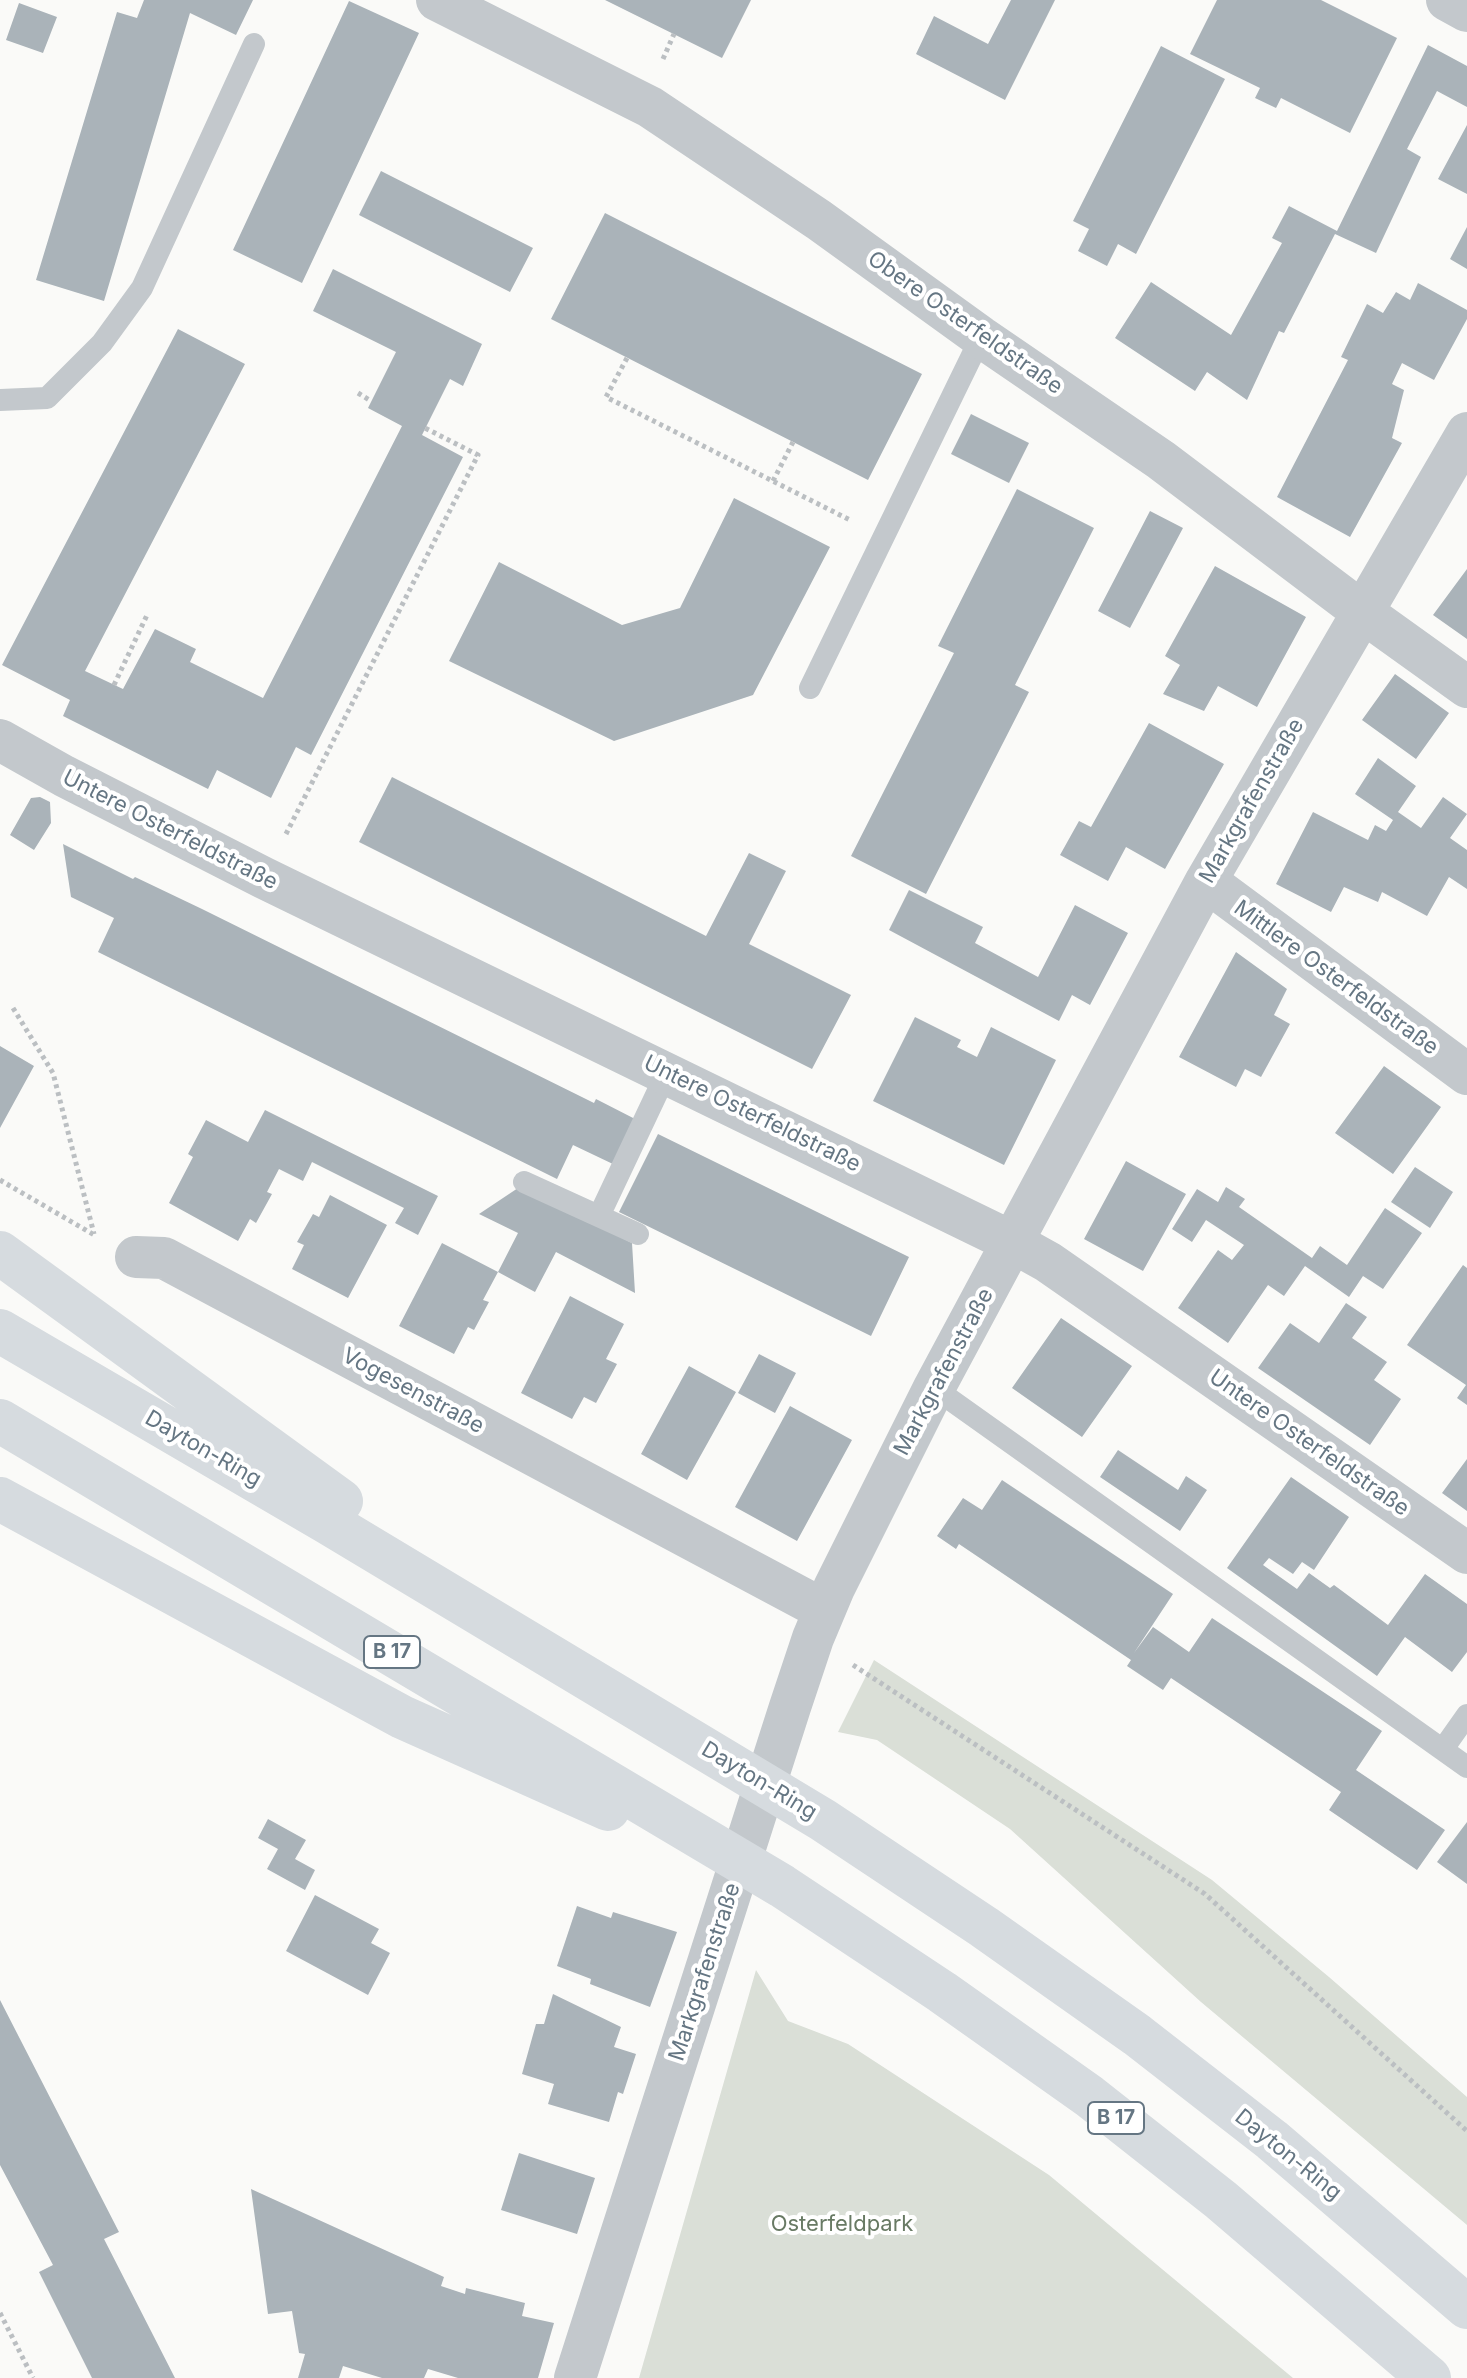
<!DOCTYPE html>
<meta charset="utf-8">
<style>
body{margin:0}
canvas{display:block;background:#fafaf8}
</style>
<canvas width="1467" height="2378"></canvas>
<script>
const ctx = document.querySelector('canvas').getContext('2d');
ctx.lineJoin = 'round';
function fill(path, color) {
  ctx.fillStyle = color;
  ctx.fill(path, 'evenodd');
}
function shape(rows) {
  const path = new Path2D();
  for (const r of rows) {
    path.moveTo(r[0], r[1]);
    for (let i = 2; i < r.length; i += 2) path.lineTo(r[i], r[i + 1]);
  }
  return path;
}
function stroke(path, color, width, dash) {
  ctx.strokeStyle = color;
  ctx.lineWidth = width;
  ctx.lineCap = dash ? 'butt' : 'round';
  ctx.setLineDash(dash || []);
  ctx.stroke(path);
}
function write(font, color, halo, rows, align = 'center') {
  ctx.font = font + ' Inter,sans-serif';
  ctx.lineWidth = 8;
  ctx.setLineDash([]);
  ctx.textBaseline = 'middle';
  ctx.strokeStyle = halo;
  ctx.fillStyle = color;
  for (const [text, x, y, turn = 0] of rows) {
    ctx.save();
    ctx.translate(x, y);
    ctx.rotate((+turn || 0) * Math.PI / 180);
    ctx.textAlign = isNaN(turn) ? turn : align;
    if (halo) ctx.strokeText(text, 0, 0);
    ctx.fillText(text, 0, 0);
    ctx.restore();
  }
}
fill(shape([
 [874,1660,1212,1880,1329,1977,1467,2097,1467,2225,1201,2002,1010,1829,877,1740,838,1732],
 [756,1970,788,2021,848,2044,1049,2175,1293,2378,639,2378]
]), '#dadfd7');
fill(shape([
 [144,0,253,0,236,35,190,13,104,301,36,280,117,12,137,18],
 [605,0,751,0,722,58],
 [1011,0,1055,0,1005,100,916,54,934,16,988,44],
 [1217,0,1321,0,1397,38,1350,133,1281,98,1276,108,1255,98,1260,88,1190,54],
 [349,1,419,33,302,283,233,250],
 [19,3,57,17,43,53,6,40],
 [1428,45,1467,66,1467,107,1437,91,1407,149,1421,157,1376,253,1335,234,1284,333,1279,331,1247,400,1207,372,1195,391,1115,338,1151,282,1231,335,1282,243,1272,238,1289,206,1337,231],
 [1161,46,1225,79,1136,254,1118,244,1107,266,1078,251,1089,229,1073,221],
 [1467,125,1467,194,1438,179],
 [381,171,533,248,510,292,359,215],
 [605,213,922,374,868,480,551,319],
 [1467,227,1467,269,1450,259],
 [333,269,482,344,463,386,450,379,422,435,463,457,311,755,296,747,271,798,217,770,208,789,63,716,70,700,2,665,178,329,245,364,85,671,123,689,155,629,196,649,190,662,263,698,402,426,368,408,396,352,313,311],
 [1418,283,1467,310,1467,319,1434,380,1402,363,1392,384,1404,390,1392,438,1402,443,1350,537,1277,497,1348,360,1341,357,1367,304,1383,313,1396,292,1410,300],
 [971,414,1029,443,1009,483,951,454],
 [1017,489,1094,528,1015,685,1029,692,926,894,851,856,954,653,938,646],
 [734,498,830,547,753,695,614,741,449,661,499,562,622,625,680,608],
 [1150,511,1183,528,1130,628,1098,611],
 [1215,566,1306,617,1257,707,1218,686,1204,711,1163,694,1180,665,1165,656],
 [1467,569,1467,639,1433,615],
 [1395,674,1449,713,1416,759,1362,720],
 [1149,723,1224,764,1165,869,1126,847,1108,881,1060,855,1079,821,1091,827],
 [1378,758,1416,786,1398,812,1421,828,1443,797,1467,814,1450,838,1467,850,1467,889,1449,877,1427,916,1382,892,1378,902,1344,887,1331,912,1276,884,1313,812,1368,840,1375,825,1386,831,1393,820,1355,794],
 [392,777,706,936,749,853,786,871,749,944,851,995,812,1069,359,842],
 [40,797,50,802,51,823,34,850,10,835,31,798],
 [63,844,133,879,135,877,202,909,594,1103,596,1099,637,1120,615,1165,573,1145,557,1179,98,952,114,918,71,897],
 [909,890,983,927,975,943,1038,977,1075,905,1128,933,1090,1005,1072,995,1059,1021,889,930],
 [1236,952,1287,989,1274,1015,1290,1024,1261,1077,1245,1069,1236,1087,1179,1057],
 [915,1017,961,1040,957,1047,977,1057,991,1027,1056,1060,1004,1165,873,1101],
 [0,1046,34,1066,0,1128],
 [1384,1066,1441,1107,1393,1174,1335,1133],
 [265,1110,438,1196,418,1235,395,1223,404,1208,312,1162,303,1181,279,1169,267,1192,272,1194,256,1223,250,1219,238,1241,169,1203,193,1157,188,1154,206,1120,248,1142],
 [658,1134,909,1257,871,1336,619,1212],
 [1126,1161,1186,1194,1143,1271,1084,1239],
 [1415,1167,1453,1192,1430,1228,1391,1202],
 [521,1186,632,1243,635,1293,556,1252,535,1292,498,1272,483,1300,489,1302,482,1315,474,1330,468,1327,454,1354,399,1326,442,1243,498,1272,518,1233,479,1214],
 [1226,1187,1245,1199,1239,1207,1312,1258,1320,1246,1347,1265,1385,1208,1422,1233,1383,1289,1363,1276,1349,1297,1305,1266,1284,1296,1268,1285,1228,1343,1178,1308,1218,1250,1232,1260,1244,1245,1206,1220,1192,1242,1172,1229,1197,1189,1218,1202],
 [330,1195,387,1225,348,1298,292,1269,304,1245,297,1242,313,1214,319,1217],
 [1463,1265,1467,1268,1467,1405,1457,1398,1466,1385,1407,1345],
 [570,1296,624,1324,606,1359,617,1364,596,1403,584,1397,572,1419,521,1393],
 [1346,1303,1367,1317,1352,1338,1387,1362,1374,1380,1401,1399,1370,1445,1258,1368,1290,1323,1319,1343],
 [1061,1318,1132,1366,1082,1437,1012,1388],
 [759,1354,796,1373,775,1413,738,1393],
 [689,1366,736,1392,687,1480,641,1454],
 [790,1406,852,1440,797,1541,735,1507],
 [1118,1450,1178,1490,1186,1476,1207,1490,1180,1531,1100,1477],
 [1467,1459,1467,1511,1442,1493],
 [1291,1477,1349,1517,1314,1570,1302,1562,1293,1574,1269,1558,1263,1565,1297,1589,1309,1573,1330,1588,1334,1585,1388,1625,1425,1574,1467,1604,1467,1652,1452,1672,1405,1637,1377,1676,1227,1568],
 [1002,1480,1173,1594,1134,1653,1153,1627,1189,1652,1212,1618,1382,1731,1356,1770,1445,1830,1417,1870,1329,1810,1341,1792,1171,1678,1163,1690,1127,1666,1131,1660,959,1544,956,1549,937,1536,963,1498,982,1510],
 [268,1819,306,1840,295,1859,315,1870,305,1890,267,1869,278,1849,258,1838],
 [1467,1822,1467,1884,1437,1862],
 [315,1895,379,1929,371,1943,390,1953,368,1995,286,1951],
 [577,1906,611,1918,613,1912,677,1932,650,2007,590,1984,591,1979,557,1966],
 [553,1994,621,2027,614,2047,636,2054,623,2094,618,2092,609,2122,548,2104,554,2084,522,2074,536,2024,544,2024],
 [0,2000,119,2232,104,2239,175,2378,92,2378,39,2272,53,2265,0,2165],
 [519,2153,595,2178,577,2234,501,2210],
 [251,2189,444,2277,441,2286,465,2294,466,2288,525,2303,522,2316,554,2323,538,2378,458,2378,428,2369,424,2378,382,2378,343,2366,339,2378,298,2378,305,2354,299,2353,292,2311,268,2314]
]), '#aab3b9');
stroke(shape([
 [663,59,674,34],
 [627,358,606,397,850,520],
 [358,393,371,401],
 [773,481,793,442],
 [114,685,148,613],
 [286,834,478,455,425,428],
 [13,1008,53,1073,94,1234],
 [0,1180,96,1236],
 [853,1665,1205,1894,1467,2131],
 [0,2313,33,2378]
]), '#bbbfc2', 5, [4, 4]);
stroke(shape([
 [0,400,47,398,102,343,142,288,254,44],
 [810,688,981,337],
 [524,1182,638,1234],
 [599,1216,667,1072],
 [934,1388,1467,1767],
 [1443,1749,1467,1715]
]), '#c3c8cc', 22);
stroke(shape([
 [437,0,650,107,819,220,981,337,1161,460,1361,611,1467,687],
 [1447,0,1467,11],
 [0,740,64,776,264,878,1012,1242,1048,1262,1467,1553],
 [1206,881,1467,1074],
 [136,1257,164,1258,824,1610],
 [575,2378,790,1707,813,1638,834,1588,934,1388,1206,881,1467,433]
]), '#c3c8cc', 42);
stroke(shape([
 [0,1253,341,1501],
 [0,1331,327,1522,823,1820,984,1927,1137,2035,1272,2140,1467,2307],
 [0,1421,782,1886,942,1992,1089,2096,1221,2200,1429,2378],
 [0,1499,402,1717,608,1809]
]), '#d6dbdf', 44);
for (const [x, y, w] of [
 [392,1652,56],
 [1116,2118,56]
]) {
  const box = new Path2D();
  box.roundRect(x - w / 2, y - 16, w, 32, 6);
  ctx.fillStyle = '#fff';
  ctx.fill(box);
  stroke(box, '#657683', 2);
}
write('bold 20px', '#657683', null, [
 ["B 17",392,1652],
 ["B 17",1116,2118]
]);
write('22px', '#657683', '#fff', [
 ["Obere Osterfeldstraße",965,323,35],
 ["Markgrafenstraße",1252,801,-60],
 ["Untere Osterfeldstraße",170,830,27],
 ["Mittlere Osterfeldstraße",1336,978,36],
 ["Untere Osterfeldstraße",752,1114,26],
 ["Markgrafenstraße",944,1372,-62],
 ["Vogesenstraße",413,1391,28],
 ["Untere Osterfeldstraße",1309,1443,35],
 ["Dayton-Ring",203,1449,30],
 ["Dayton-Ring",759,1781,31],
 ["Markgrafenstraße",705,1972,-72],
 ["Dayton-Ring",1288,2155,39]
]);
write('22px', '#687a64', '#fff', [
 ["Osterfeldpark",842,2224]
]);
</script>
